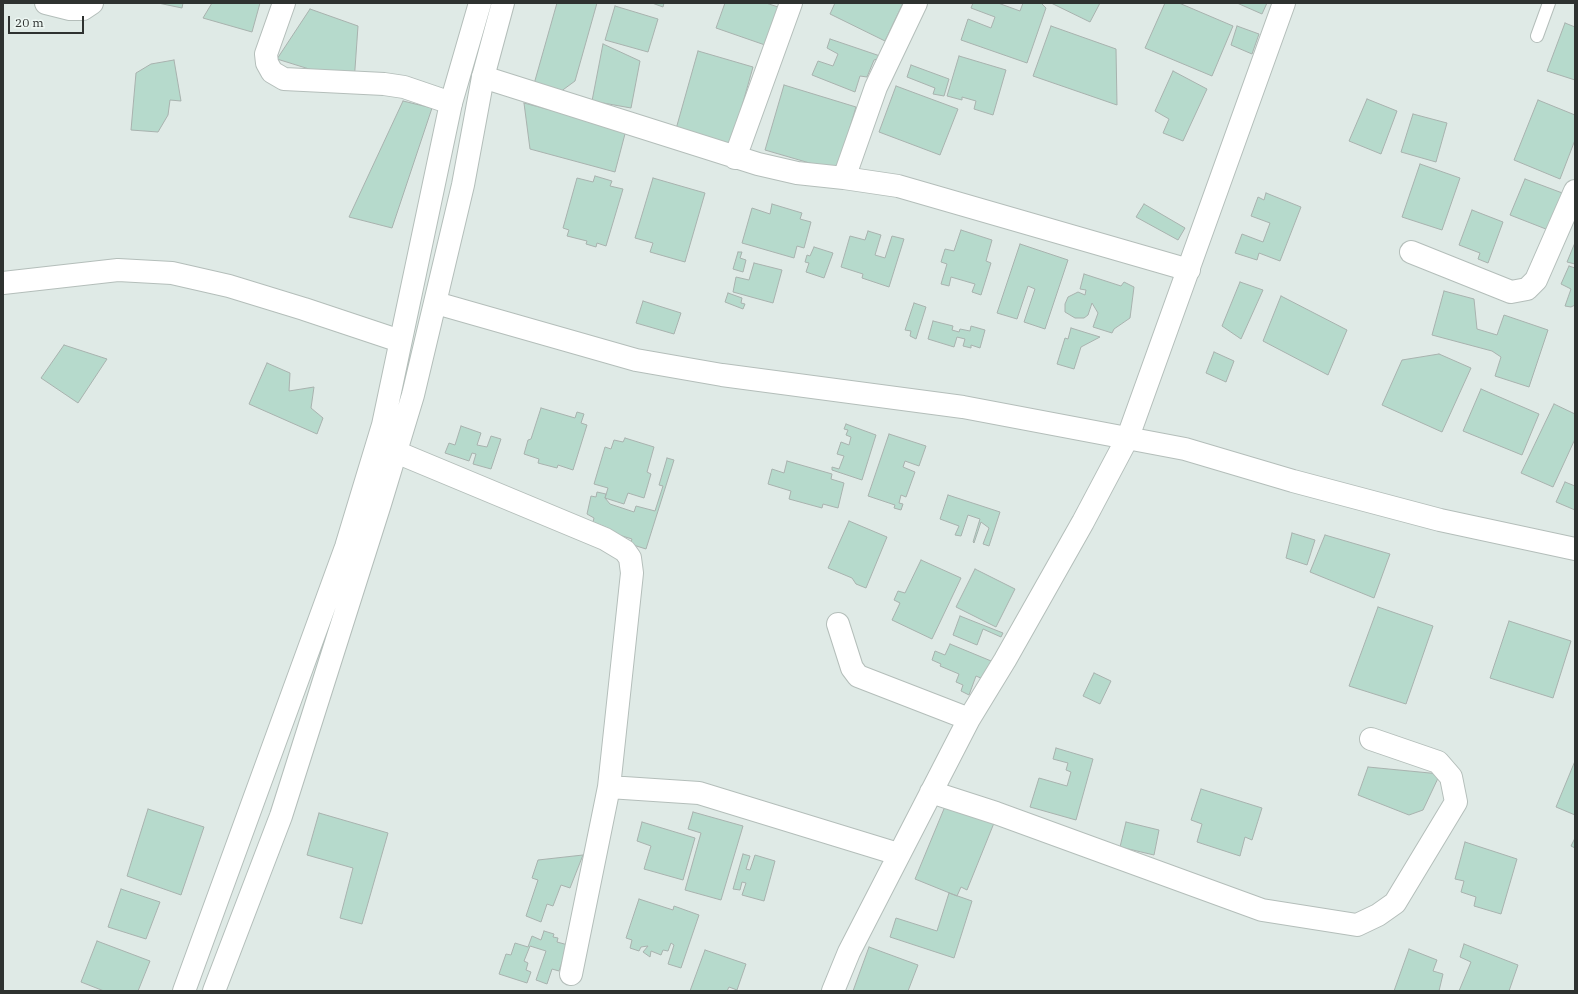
<!DOCTYPE html>
<style>
body{margin:0}
#map{position:relative;width:1578px;height:994px;overflow:hidden;background:#dfeae6;font-family:"IBM Plex Serif",serif}
canvas{display:block}
.frame{position:absolute;inset:0;border:4px solid #2e3230;pointer-events:none}
.scale{position:absolute;left:8px;top:16px;width:76px;height:18px;box-sizing:border-box;border:2px solid #2e3230;border-top:0;padding-left:5px;font-size:12px;line-height:14px;white-space:nowrap;color:#2e3230;-webkit-text-stroke:3px #edf7f3;paint-order:stroke}
</style>
<div id="map">
<canvas width="1578" height="994"></canvas>
<div class="frame"></div>
<div class="scale">20 m</div>
</div>
<script>
const ctx = document.querySelector('canvas').getContext('2d');
ctx.lineJoin = 'round';
function fill(path, color) {
  ctx.fillStyle = color;
  ctx.fill(path, 'evenodd');
}
function shape(rows) {
  const path = new Path2D();
  for (const r of rows) {
    path.moveTo(r[0], r[1]);
    for (let i = 2; i < r.length; i += 2) path.lineTo(r[i], r[i + 1]);
  }
  return path;
}
function stroke(path, color, width, dash) {
  ctx.strokeStyle = color;
  ctx.lineWidth = width;
  ctx.lineCap = dash ? 'butt' : 'round';
  ctx.setLineDash(dash || []);
  ctx.stroke(path);
}
const building = shape([
 [158,3,183,3,182,8,158,3],
 [212,3,260,3,252,32,203,18,212,3],
 [557,3,597,3,575,81,560,92,534,84,557,3],
 [652,3,664,3,663,7,652,3],
 [725,3,766,3,778,7,765,45,716,28,725,3],
 [835,3,903,3,885,41,830,14,835,3],
 [973,3,998,3,1020,11,1023,3,1041,3,1046,8,1027,63,961,40,968,19,991,28,995,17,971,8,973,3],
 [1051,3,1100,3,1090,22,1051,3],
 [1165,3,1179,3,1233,26,1212,76,1145,48,1165,3],
 [1237,3,1267,3,1262,14,1237,3],
 [615,6,658,19,648,52,605,40,615,6],
 [310,9,358,26,354,83,277,59,310,9],
 [1565,23,1575,27,1575,80,1547,71,1565,23],
 [1051,26,1116,49,1117,105,1033,76,1051,26],
 [1237,26,1259,34,1252,54,1231,45,1237,26],
 [830,39,883,57,874,60,867,77,860,76,855,92,812,75,818,61,833,66,838,54,827,48,830,39],
 [603,44,640,61,631,108,592,101,603,44],
 [698,51,753,67,731,145,676,129,698,51],
 [959,56,1006,70,993,115,974,109,976,101,962,97,962,100,947,96,959,56],
 [174,60,181,101,170,100,168,115,158,132,131,130,136,73,151,64,174,60],
 [911,65,949,79,944,96,933,94,935,88,907,77,911,65],
 [1173,71,1207,89,1183,141,1163,133,1169,119,1155,111,1173,71],
 [784,85,856,107,837,171,765,150,784,85],
 [896,86,958,109,940,155,879,132,896,86],
 [1367,99,1397,111,1381,154,1349,141,1367,99],
 [1538,100,1575,115,1575,140,1560,179,1514,160,1538,100],
 [403,101,432,108,392,228,349,217,403,101],
 [524,103,626,130,615,172,530,149,524,103],
 [1413,114,1447,123,1436,162,1401,152,1413,114],
 [1420,164,1460,178,1442,230,1402,217,1420,164],
 [595,176,612,181,610,186,623,189,606,246,597,243,596,247,586,244,587,241,567,236,569,230,563,228,577,178,593,182,595,176],
 [653,178,705,193,685,262,650,252,653,243,635,238,653,178],
 [1525,179,1565,194,1551,231,1510,215,1525,179],
 [1266,193,1301,207,1280,261,1259,253,1257,260,1235,253,1242,234,1263,242,1270,223,1251,216,1258,197,1264,200,1266,193],
 [772,204,802,213,800,219,811,222,804,248,797,246,794,258,742,243,752,208,770,214,772,204],
 [1144,204,1185,228,1178,240,1136,217,1144,204],
 [1472,210,1503,222,1488,263,1478,259,1480,253,1459,245,1472,210],
 [961,230,992,240,986,261,991,263,981,295,972,292,975,284,951,277,949,286,941,284,947,264,941,262,945,249,954,251,961,230],
 [868,231,881,235,875,255,885,258,892,236,904,239,889,287,862,278,863,274,841,267,850,236,865,240,868,231],
 [1020,244,1068,260,1045,329,1024,322,1035,289,1028,286,1017,319,997,313,1020,244],
 [1574,245,1575,245,1575,264,1567,262,1574,245],
 [814,247,833,253,824,278,806,272,809,263,805,262,807,255,810,256,814,247],
 [738,252,742,252,740,258,746,260,743,272,733,269,738,252],
 [754,263,782,270,773,303,733,292,736,277,749,280,754,263],
 [1569,266,1575,268,1575,305,1571,307,1565,306,1571,289,1561,284,1569,266],
 [1084,274,1121,286,1124,282,1134,287,1130,318,1114,329,1112,333,1093,327,1098,313,1092,303,1088,315,1084,318,1075,318,1065,312,1065,304,1068,297,1078,292,1085,295,1086,290,1080,289,1084,274],
 [1240,282,1263,290,1241,339,1222,326,1240,282],
 [1444,291,1474,299,1477,329,1497,335,1504,315,1548,330,1529,387,1495,376,1501,357,1492,351,1432,335,1444,291],
 [728,293,742,298,741,303,745,304,743,309,725,302,728,293],
 [1281,296,1347,330,1328,375,1263,341,1281,296],
 [643,301,681,313,674,334,636,323,643,301],
 [914,303,926,307,916,339,910,336,911,331,905,330,914,303],
 [933,321,953,326,952,330,959,332,960,329,970,331,971,326,985,330,980,348,971,345,971,348,963,346,965,339,957,337,954,347,928,339,933,321],
 [1071,328,1100,337,1081,347,1074,369,1057,364,1065,338,1068,339,1071,328],
 [64,345,107,359,78,403,41,378,64,345],
 [1214,352,1234,361,1226,382,1206,373,1214,352],
 [1439,354,1471,368,1442,432,1382,405,1402,360,1439,354],
 [267,363,290,373,289,391,314,387,311,408,323,418,317,434,249,404,267,363],
 [1481,389,1539,414,1522,455,1463,431,1481,389],
 [1554,404,1575,414,1575,439,1553,487,1521,473,1554,404],
 [541,408,575,418,577,412,584,414,581,423,587,425,573,470,558,465,557,468,538,463,539,459,524,454,528,440,531,439,541,408],
 [846,424,876,435,862,480,832,470,832,467,839,469,844,456,837,454,841,442,849,445,851,437,846,435,848,430,844,429,846,424],
 [461,426,481,433,477,445,487,447,491,436,501,439,491,469,473,464,476,454,472,453,469,461,445,453,449,443,455,445,461,426],
 [889,434,926,446,919,466,905,461,903,467,915,472,906,497,901,495,899,503,903,504,901,510,894,508,895,505,868,496,889,434],
 [625,438,654,447,647,472,651,474,644,498,628,493,624,504,605,498,608,488,594,484,605,447,611,449,614,440,623,442,625,438],
 [667,458,674,460,646,549,630,544,632,539,609,532,610,529,593,522,594,518,587,514,591,496,596,497,597,492,606,494,605,498,610,504,634,512,636,506,655,511,663,486,659,485,667,458],
 [787,461,832,474,831,479,844,483,838,508,823,504,822,508,789,499,791,491,768,484,772,469,784,473,787,461],
 [1565,482,1575,486,1575,510,1556,502,1565,482],
 [948,495,1000,512,989,546,983,544,989,528,981,522,974,543,973,542,980,519,968,515,961,536,955,535,959,526,940,519,948,495],
 [849,521,887,537,866,588,856,584,852,578,828,568,849,521],
 [1292,533,1315,540,1307,565,1286,558,1292,533],
 [1325,535,1390,554,1374,598,1310,572,1325,535],
 [921,560,961,578,932,639,892,620,900,603,894,600,898,591,905,593,921,560],
 [975,569,1015,589,996,627,956,607,975,569],
 [1378,607,1433,626,1406,704,1349,686,1378,607],
 [960,616,1003,633,1001,637,983,629,977,645,953,635,960,616],
 [1509,621,1571,641,1553,698,1490,678,1509,621],
 [950,644,996,663,988,681,976,676,969,695,961,691,963,685,956,682,959,674,940,666,941,664,932,660,935,651,945,655,950,644],
 [1094,673,1111,681,1100,704,1083,696,1094,673],
 [1056,748,1093,759,1076,820,1030,807,1039,778,1067,786,1071,772,1066,770,1068,763,1053,759,1056,748],
 [1575,761,1575,815,1556,807,1575,761],
 [1368,767,1440,774,1423,810,1409,815,1358,795,1368,767],
 [1201,789,1262,808,1252,840,1245,837,1240,856,1197,842,1202,824,1191,820,1201,789],
 [946,804,994,823,967,890,961,887,957,896,915,879,946,804],
 [148,809,204,827,181,895,127,876,148,809],
 [693,812,743,826,721,900,685,890,701,833,688,829,693,812],
 [319,813,388,833,362,924,340,918,353,868,307,855,319,813],
 [642,822,695,838,683,880,644,869,651,846,637,841,642,822],
 [1126,822,1159,830,1154,855,1120,847,1126,822],
 [1575,838,1575,848,1571,846,1575,838],
 [1465,842,1517,859,1501,914,1474,906,1476,897,1461,892,1464,881,1455,879,1465,842],
 [743,854,750,856,746,869,750,870,755,855,775,861,764,901,742,895,746,883,742,882,740,890,733,889,743,854],
 [583,855,570,888,561,885,553,906,547,904,541,922,526,916,538,880,532,878,538,860,583,855],
 [121,889,160,902,146,939,108,927,121,889],
 [949,893,972,901,954,958,890,937,896,918,937,931,949,893],
 [639,899,673,910,674,906,699,915,681,968,668,964,674,945,671,943,668,951,663,950,661,955,651,951,650,957,643,952,648,946,641,947,639,951,630,948,632,940,626,938,639,899],
 [544,931,554,934,553,937,558,938,557,942,568,945,559,971,552,969,547,984,536,980,546,951,530,946,524,961,528,963,526,970,531,972,527,983,499,974,506,954,511,955,515,943,528,947,532,936,541,940,544,931],
 [97,941,150,961,138,991,104,991,81,982,97,941],
 [1464,944,1518,965,1509,991,1459,991,1471,962,1460,957,1464,944],
 [869,947,918,965,908,991,853,991,869,947],
 [1409,949,1437,960,1433,971,1443,974,1439,991,1394,991,1409,949],
 [705,950,746,964,737,990,729,987,727,991,690,991,705,950]
]);
fill(building, '#b6dacc');
stroke(building, '#a8b2ae', 1);
const lane = shape([
 [1537,36,1549,3]
]);
const street = shape([
 [46,3,70,9,83,9,92,3],
 [284,3,266,54,267,63,272,72,284,79,384,84,404,87,451,103],
 [483,77,758,164,797,173,844,178,898,186,1189,270],
 [735,158,791,3],
 [844,178,876,87,916,3],
 [1411,252,1511,292,1527,289,1536,280,1575,191],
 [3,283,118,270,172,273,229,286,304,309,400,341],
 [436,303,636,360,722,375,963,407,1185,449,1293,481,1440,520,1575,549],
 [396,452,605,539,625,551,630,558,632,573,609,787,571,974],
 [838,624,852,668,858,676,969,719],
 [609,787,699,793,898,854],
 [931,792,996,813,1262,910,1357,925,1378,915,1395,903,1456,802,1451,777,1438,762,1371,739],
 [833,991,849,952,969,719,1005,660,1083,522,1128,437,1284,3]
]);
const secondary = shape([
 [184,991,346,547,383,425,451,103,480,3],
 [214,991,281,816,380,504,413,395,463,185,483,77,503,3]
]);
stroke(lane, '#b4beba', 14);
stroke(street, '#b4beba', 24);
stroke(secondary, '#b4beba', 24);
stroke(lane, '#fff', 12);
stroke(street, '#fff', 22);
stroke(secondary, '#fff', 22);
</script>
